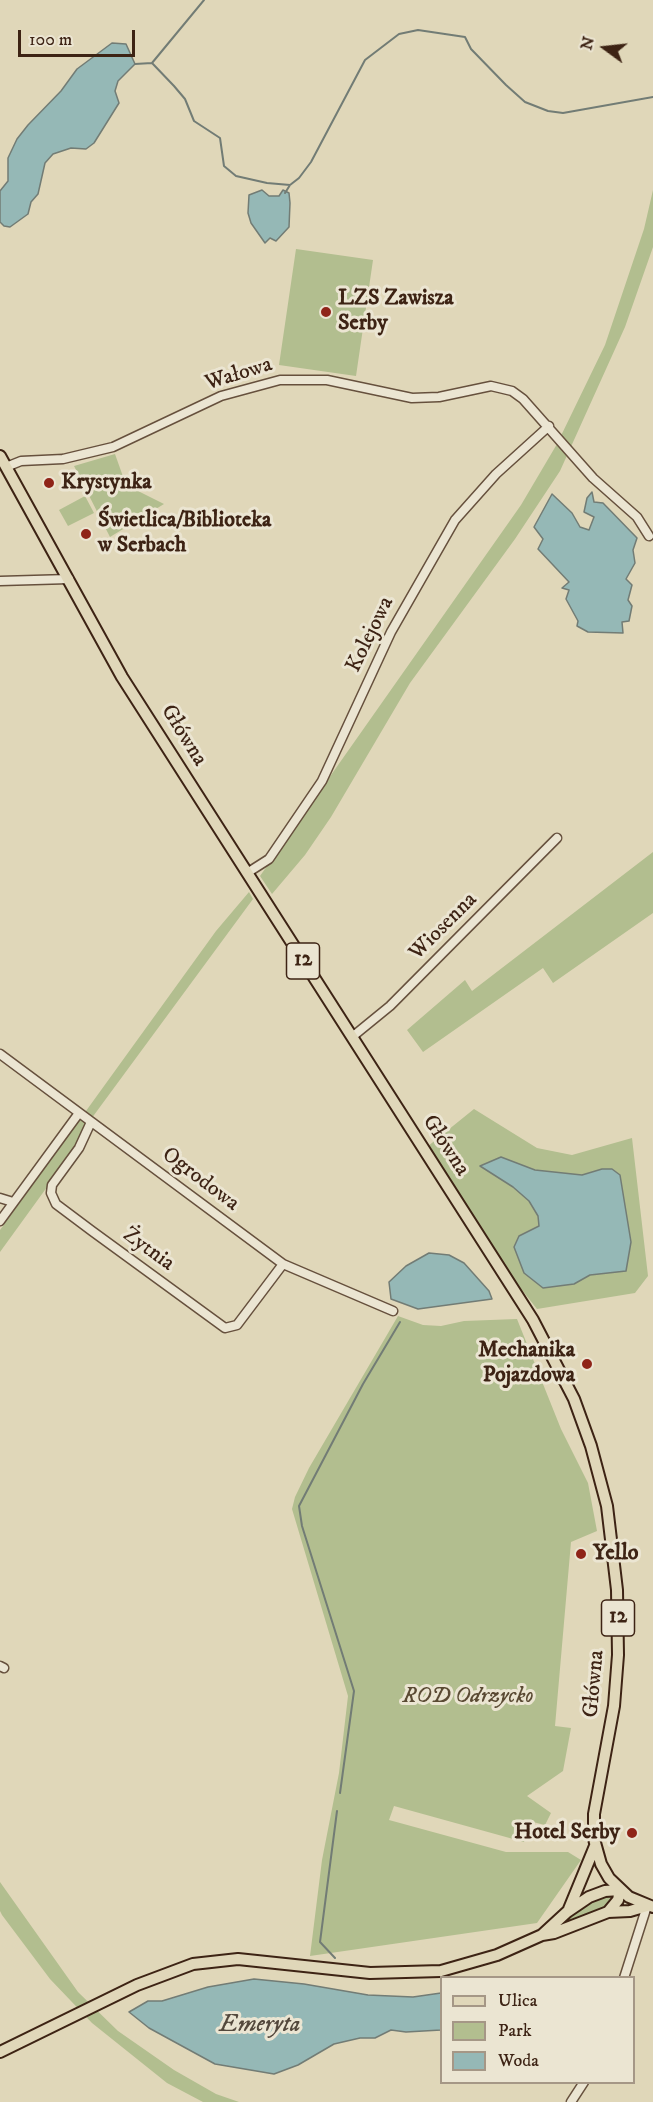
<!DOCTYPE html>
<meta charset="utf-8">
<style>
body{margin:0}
#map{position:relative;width:653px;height:2102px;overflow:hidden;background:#e0d7b9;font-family:"IM FELL DW Pica",serif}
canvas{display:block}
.legend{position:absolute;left:440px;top:1976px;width:195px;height:108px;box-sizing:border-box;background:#ebe5d2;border:2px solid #a59786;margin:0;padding:8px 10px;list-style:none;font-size:18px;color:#3d2314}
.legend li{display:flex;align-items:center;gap:12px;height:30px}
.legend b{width:30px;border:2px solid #a59786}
.north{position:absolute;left:575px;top:18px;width:60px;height:60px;-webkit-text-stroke:4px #ebe5d2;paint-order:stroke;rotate:285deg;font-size:16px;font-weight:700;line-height:24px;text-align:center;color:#3d2314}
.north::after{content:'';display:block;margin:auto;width:21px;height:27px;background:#3d2314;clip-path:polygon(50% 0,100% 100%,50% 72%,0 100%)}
.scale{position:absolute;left:18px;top:30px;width:117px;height:27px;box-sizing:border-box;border:3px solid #3d2314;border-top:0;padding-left:8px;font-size:18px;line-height:21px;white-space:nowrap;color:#3d2314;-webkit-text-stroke:4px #ebe5d2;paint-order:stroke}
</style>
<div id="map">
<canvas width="653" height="2102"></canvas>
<ul class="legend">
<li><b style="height:8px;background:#e0d7b9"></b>Ulica</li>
<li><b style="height:16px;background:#b2be8f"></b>Park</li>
<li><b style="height:16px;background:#95b8b6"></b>Woda</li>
</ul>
<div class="north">N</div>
<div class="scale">100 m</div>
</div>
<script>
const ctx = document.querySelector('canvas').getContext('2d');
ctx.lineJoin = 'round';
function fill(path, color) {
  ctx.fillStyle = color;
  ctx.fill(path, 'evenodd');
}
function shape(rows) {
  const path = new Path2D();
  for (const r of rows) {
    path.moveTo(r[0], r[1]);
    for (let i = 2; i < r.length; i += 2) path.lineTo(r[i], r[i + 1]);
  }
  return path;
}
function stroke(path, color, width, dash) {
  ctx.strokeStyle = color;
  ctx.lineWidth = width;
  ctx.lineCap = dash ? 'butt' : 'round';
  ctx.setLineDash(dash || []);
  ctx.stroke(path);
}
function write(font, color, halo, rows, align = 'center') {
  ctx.font = font + ' "IM FELL DW Pica",serif';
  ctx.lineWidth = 6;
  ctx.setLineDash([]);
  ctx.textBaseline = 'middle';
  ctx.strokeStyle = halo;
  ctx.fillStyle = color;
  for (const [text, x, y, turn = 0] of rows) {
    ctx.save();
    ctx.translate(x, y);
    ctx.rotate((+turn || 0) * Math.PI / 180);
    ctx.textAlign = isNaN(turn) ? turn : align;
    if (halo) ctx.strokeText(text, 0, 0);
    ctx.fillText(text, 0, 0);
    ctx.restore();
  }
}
fill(shape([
 [653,190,653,247,625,327,560,471,515,539,410,683,331,817,305,855,272,894,260,876,521,505,557,444,605,345,644,229],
 [296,249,373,260,356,376,279,365],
 [115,454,126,485,164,504,110,537,74,466],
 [85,496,94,513,68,526,59,510],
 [653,852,653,913,553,983,543,968,423,1052,407,1030,465,980,472,991],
 [249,892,253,899,83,1130,79,1143,0,1252,0,1230,216,931],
 [474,1109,537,1148,572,1155,632,1138,648,1276,635,1293,537,1309,472,1227,422,1151],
 [398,1316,423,1325,441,1326,464,1321,517,1319,561,1429,588,1483,597,1531,571,1542,555,1726,571,1728,563,1771,527,1796,551,1813,545,1825,533,1822,524,1842,394,1806,389,1820,506,1852,568,1852,581,1860,537,1923,310,1956,322,1860,339,1773,348,1696,292,1509,295,1497,309,1468],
 [0,1882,78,1992,118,2031,174,2070,216,2094,239,2102,203,2102,167,2083,92,2023,50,1979,2,1915,0,1911],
 [615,1893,611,1904,604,1908,552,1931,559,1922,591,1901]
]), '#b2be8f');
const water = shape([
 [112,43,126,44,135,64,118,81,115,91,119,103,94,143,86,149,71,148,53,154,45,163,38,194,31,202,28,214,10,227,4,226,0,222,0,191,8,181,8,158,17,139,28,125,61,91,77,69,112,43],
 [262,190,269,196,279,196,283,190,289,193,290,203,289,227,276,241,270,238,265,243,251,223,248,213,249,195,262,190],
 [592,492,594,502,603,503,637,538,633,550,635,563,626,579,632,585,628,600,632,606,629,621,622,622,623,633,588,632,577,626,578,621,566,599,569,590,562,588,569,582,538,549,543,539,534,527,552,494,572,513,580,527,589,530,594,517,584,512,587,498,592,492],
 [501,1157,535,1170,582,1175,602,1169,612,1169,620,1175,631,1242,626,1271,590,1275,574,1284,543,1288,524,1273,514,1247,519,1236,539,1226,538,1216,529,1201,513,1187,480,1166,501,1157],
 [429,1253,449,1255,464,1263,489,1291,492,1299,418,1309,391,1299,389,1282,406,1266,429,1253],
 [254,1979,304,1984,368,1995,413,1997,441,1993,441,2030,406,2032,391,2030,375,2038,360,2038,334,2044,298,2065,274,2074,215,2064,149,2028,129,2012,148,2001,162,2001,208,1987,254,1979]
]);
fill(water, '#95b8b6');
stroke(water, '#727c75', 1.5);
stroke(shape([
 [152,63,204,0],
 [135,64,152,63,174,86,185,99,194,121,220,138,224,166,236,176,267,183,290,185],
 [285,193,290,185,299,178,311,162,365,60,399,34,418,30,465,37,471,49,506,85,525,102,548,111,563,113,653,97],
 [340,1793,354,1691,302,1526,299,1506,363,1384,400,1322],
 [335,1958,320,1942,337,1811]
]), '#727c75', 2);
const minor = shape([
 [6,467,21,461,63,459,113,447,221,396,280,380,327,380,412,398,439,397,491,386,512,391,523,399,593,478,637,517,649,536],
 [0,581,69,579],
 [247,873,269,859,322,781,391,632,455,520,496,474,549,426],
 [352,1037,390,1006,557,838],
 [0,1054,283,1264,393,1311],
 [91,1122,79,1148,52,1185,51,1193,56,1204,92,1231,225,1328,237,1325,283,1264],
 [0,1198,13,1202],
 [0,1221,79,1113],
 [0,1666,4,1668],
 [624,1978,647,1906],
 [571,2102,584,2082]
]);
const major = shape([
 [0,456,122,677,533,1320,574,1399,591,1446,607,1506,617,1590,618,1655,614,1706,594,1814,594,1839,601,1864,609,1878,629,1897,653,1907],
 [569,1909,595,1846],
 [608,1912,630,1911,647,1906],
 [542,1935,567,1912,589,1897,605,1891,620,1890],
 [0,2052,137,1985,193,1964,238,1959,370,1973,441,1971,497,1955,542,1935,554,1933,608,1912,618,1900,620,1890]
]);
stroke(minor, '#66503d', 11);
stroke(major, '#3d2314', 14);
stroke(minor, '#ebe5d2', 8);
stroke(major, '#e0d7b9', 10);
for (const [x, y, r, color] of [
 [326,312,6,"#8f2418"],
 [49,483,6,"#8f2418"],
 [86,534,6,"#8f2418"],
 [587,1364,6,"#8f2418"],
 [581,1554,6,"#8f2418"],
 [632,1833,6,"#8f2418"]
]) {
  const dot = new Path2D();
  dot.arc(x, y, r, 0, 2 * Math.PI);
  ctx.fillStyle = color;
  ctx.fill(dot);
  stroke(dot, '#ebe5d2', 2);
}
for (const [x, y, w] of [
 [303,961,33],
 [618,1618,33]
]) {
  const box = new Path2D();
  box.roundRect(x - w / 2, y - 18, w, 36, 4.5);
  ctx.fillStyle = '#ebe5d2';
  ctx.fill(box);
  stroke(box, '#3d2314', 1.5);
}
write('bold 21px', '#3d2314', null, [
 ["12",303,961],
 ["12",618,1618]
]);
write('bold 22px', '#3d2314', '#ebe5d2', [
 ["LZS Zawisza",338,299],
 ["Serby",338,324],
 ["Krystynka",61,483],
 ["Świetlica/Biblioteka",98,521],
 ["w Serbach",98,546],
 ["Mechanika",575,1351,"right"],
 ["Pojazdowa",575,1376,"right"],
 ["Yello",593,1554],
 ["Hotel Serby",620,1833,"right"]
], 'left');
write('22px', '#3d2314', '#ebe5d2', [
 ["Wałowa",239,375,-17],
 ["Kolejowa",371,635,-64],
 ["Główna",183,736,58],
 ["Wiosenna",444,927,-45],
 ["Główna",445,1146,57],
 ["Ogrodowa",200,1180,37],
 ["Żytnia",148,1250,36],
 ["Główna",595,1684,-85]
]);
write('italic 22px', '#5a4a33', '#ebe5d2', [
 ["ROD Odrzycko",468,1697]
]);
write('italic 24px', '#53483c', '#ebe5d2', [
 ["Emeryta",260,2026]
]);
</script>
